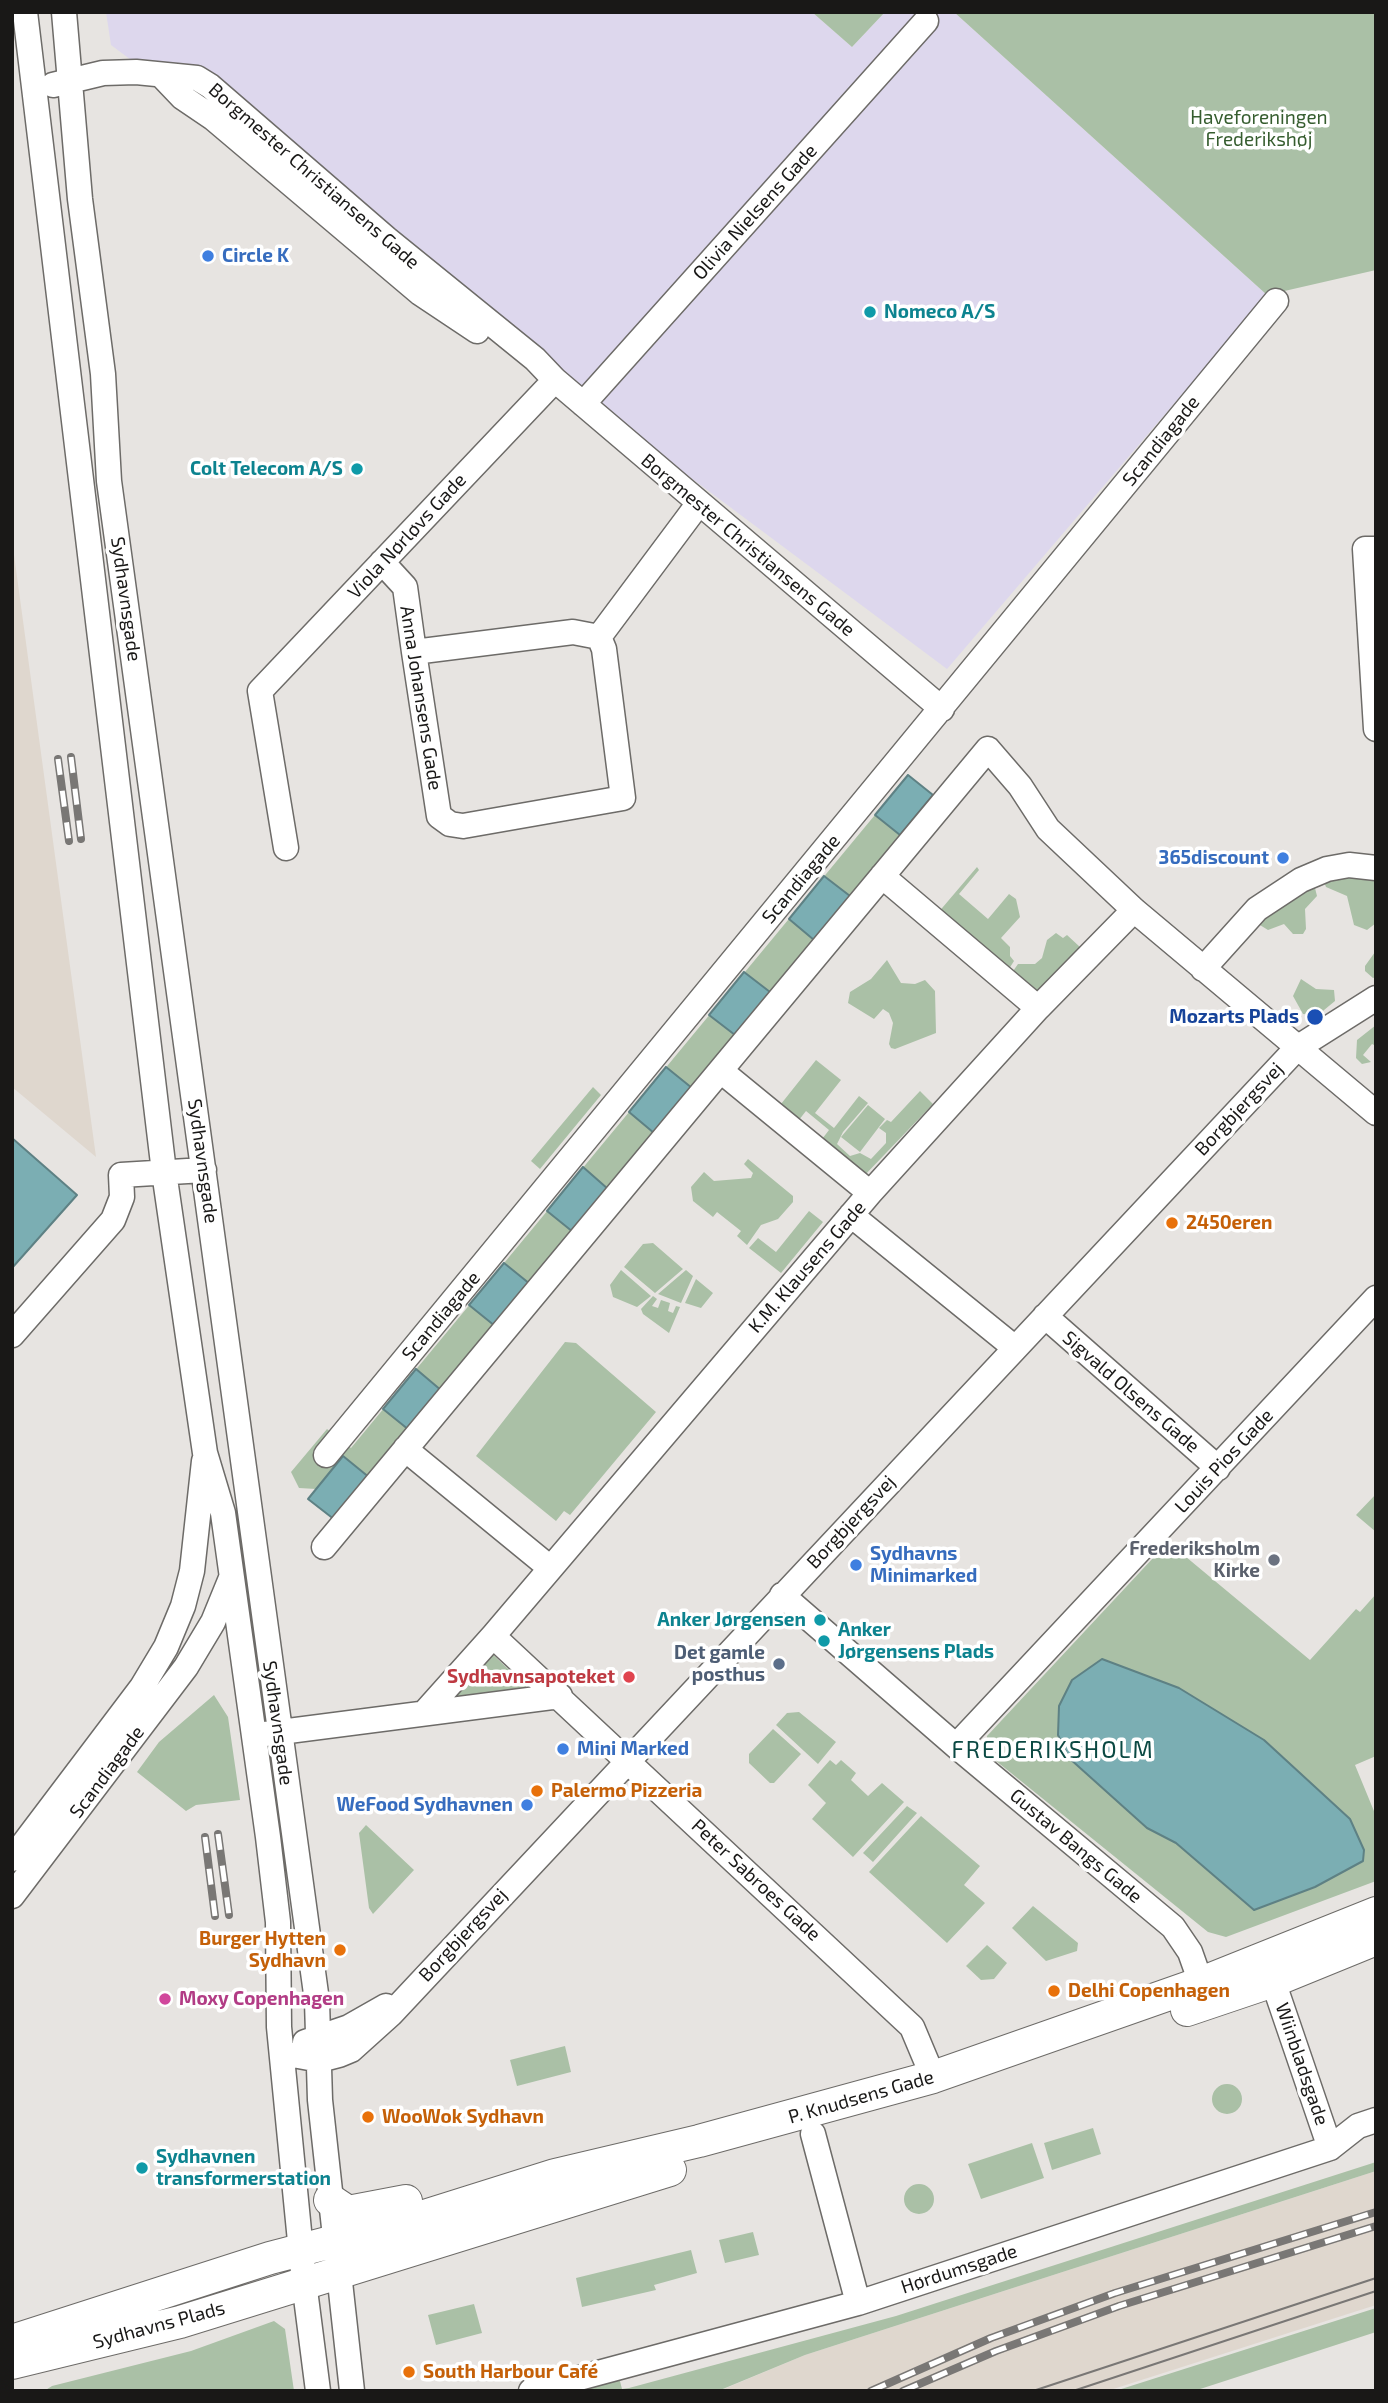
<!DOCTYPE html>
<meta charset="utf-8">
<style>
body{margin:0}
#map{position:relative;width:1388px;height:2403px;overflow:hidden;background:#e7e4e1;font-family:"Exo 2",sans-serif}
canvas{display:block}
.frame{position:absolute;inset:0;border:14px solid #191817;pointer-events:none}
</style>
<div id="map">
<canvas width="1388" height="2403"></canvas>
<div class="frame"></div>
</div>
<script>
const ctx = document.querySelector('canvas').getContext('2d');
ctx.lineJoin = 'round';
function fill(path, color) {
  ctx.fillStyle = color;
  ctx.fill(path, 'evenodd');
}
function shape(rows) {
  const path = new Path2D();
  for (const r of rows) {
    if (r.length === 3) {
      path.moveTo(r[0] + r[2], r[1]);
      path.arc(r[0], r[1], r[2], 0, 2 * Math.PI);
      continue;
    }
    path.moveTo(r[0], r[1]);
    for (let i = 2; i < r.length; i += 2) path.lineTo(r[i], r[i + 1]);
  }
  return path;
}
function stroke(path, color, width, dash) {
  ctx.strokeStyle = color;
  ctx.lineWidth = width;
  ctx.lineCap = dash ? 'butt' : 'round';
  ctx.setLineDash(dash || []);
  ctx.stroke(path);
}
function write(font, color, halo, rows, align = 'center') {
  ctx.font = font + ' "Exo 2",sans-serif';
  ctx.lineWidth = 7;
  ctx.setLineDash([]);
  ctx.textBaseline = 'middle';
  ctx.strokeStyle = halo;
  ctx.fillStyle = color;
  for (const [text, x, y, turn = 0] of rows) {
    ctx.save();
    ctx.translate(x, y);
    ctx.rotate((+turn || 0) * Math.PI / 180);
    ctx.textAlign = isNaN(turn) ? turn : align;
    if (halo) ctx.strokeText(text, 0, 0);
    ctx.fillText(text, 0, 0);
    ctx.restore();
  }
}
fill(shape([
 [12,540,96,1157,12,1087],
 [1376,2171,1376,2305,1107,2391,719,2391,805,2355]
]), '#dfd7ce');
fill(shape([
 [106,12,812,12,852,47,885,12,954,12,1267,295,947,669,111,45]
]), '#ddd7ed');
fill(shape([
 [812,12,885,12,852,47],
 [954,12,1376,12,1376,270,1267,295],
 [908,775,933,795,335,1520,308,1499,316,1489,299,1488,291,1472,327,1429,351,1448],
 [977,867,979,870,959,894,988,919,1009,894,1016,899,1020,917,1001,938,1010,947,1010,956,1014,961,1007,972,937,914],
 [1354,875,1376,879,1376,923,1367,930,1354,925,1347,896,1326,887,1323,879],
 [1314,884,1317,896,1305,909,1306,929,1303,934,1293,934,1284,924,1268,930,1255,922],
 [1376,932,1376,977,1373,978,1365,971,1365,966,1375,952],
 [1056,933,1063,938,1067,935,1080,947,1035,994,1011,974,1018,964,1035,964,1042,958,1047,940],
 [887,960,901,983,915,984,925,980,935,991,936,1033,895,1049,891,1048,889,1044,893,1023,889,1013,883,1009,874,1019,848,1003,850,992,871,979],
 [1301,979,1316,989,1334,990,1335,1001,1318,1015,1303,1014,1293,996],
 [1376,1025,1376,1046,1372,1044,1363,1055,1371,1062,1362,1064,1356,1058,1357,1040],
 [816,1060,841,1080,815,1113,834,1128,859,1096,868,1103,843,1132,837,1144,850,1156,860,1153,871,1159,886,1143,886,1133,879,1128,887,1120,891,1122,920,1091,933,1104,863,1177,819,1143,829,1130,806,1111,795,1125,777,1109],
 [593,1087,601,1095,540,1169,531,1161],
 [868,1105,885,1119,860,1152,841,1137],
 [748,1159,793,1196,793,1202,778,1219,761,1225,747,1245,737,1236,741,1231,717,1212,713,1217,693,1201,691,1187,704,1172,714,1181,751,1178,753,1173,744,1164],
 [809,1211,823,1222,781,1273,749,1248,758,1238,776,1252],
 [653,1243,683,1269,655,1293,624,1267,643,1244],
 [621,1270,651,1296,637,1307,613,1297,610,1285],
 [686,1270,693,1276,681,1303,658,1294],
 [696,1279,713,1293,701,1308,685,1303],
 [653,1296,657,1299,652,1306,658,1308,661,1300,670,1303,668,1311,673,1313,676,1306,680,1307,669,1333,643,1314,641,1309],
 [565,1342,576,1343,656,1412,570,1515,564,1511,556,1521,476,1456],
 [1376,1494,1376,1532,1356,1515],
 [1168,1542,1310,1660,1356,1609,1360,1612,1376,1594,1376,1756,1355,1765,1376,1816,1376,1881,1226,1937,1208,1932,985,1752,987,1736],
 [486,1648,528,1688,448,1702],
 [214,1695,228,1717,240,1800,196,1805,186,1811,137,1772,159,1742],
 [799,1712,836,1742,818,1764,776,1725,787,1713],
 [773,1729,801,1754,774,1783,770,1783,749,1763,749,1754],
 [830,1760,836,1765,841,1760,856,1773,851,1780,868,1796,882,1783,904,1802,853,1857,812,1819,826,1803,808,1785],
 [907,1806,917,1813,873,1862,863,1853],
 [921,1816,980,1866,964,1885,985,1903,947,1943,869,1872],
 [366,1825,414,1870,373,1914,369,1908,359,1833],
 [1033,1906,1078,1943,1077,1951,1046,1961,1012,1928],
 [987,1945,1007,1963,994,1979,981,1980,966,1966],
 [565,2046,571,2072,517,2086,510,2060],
 [1227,2099,15],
 [1093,2128,1101,2154,1052,2170,1044,2143],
 [1032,2143,1044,2178,981,2199,968,2164],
 [1376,2162,1376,2171,805,2355,718,2391,570,2391,619,2377,622,2389,629,2388,896,2316],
 [919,2199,15],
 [753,2232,759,2255,725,2263,719,2240],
 [691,2250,697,2273,654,2285,656,2290,582,2307,576,2278],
 [474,2304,482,2333,436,2345,428,2315],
 [1376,2308,1376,2332,1194,2391,1115,2391],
 [274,2321,285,2329,294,2391,44,2391,52,2386,191,2351]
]), '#aac0a6');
const water = shape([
 [908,775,933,795,900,835,875,815,908,775],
 [824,876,850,896,814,940,789,919,824,876],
 [744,972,770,992,735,1035,709,1015,744,972],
 [666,1067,692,1088,654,1133,629,1112,666,1067],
 [12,1138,77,1195,12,1268,12,1138],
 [583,1167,608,1189,573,1232,547,1211,583,1167],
 [504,1263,530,1284,495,1326,469,1305,504,1263],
 [416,1369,442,1391,409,1430,383,1409,416,1369],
 [343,1456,370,1478,335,1520,308,1499,343,1456],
 [1102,1659,1179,1688,1264,1740,1350,1819,1364,1850,1363,1861,1315,1887,1254,1910,1176,1843,1147,1828,1069,1758,1058,1735,1059,1706,1072,1680,1102,1659]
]);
fill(water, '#7baeb3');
stroke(water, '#5e8184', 2);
const minor = shape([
 [25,12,164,1172,205,1453,223,1513,268,1837,278,1922,279,2027,304,2282,318,2391],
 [64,12,80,199,103,374,109,481,317,2001,320,2100,352,2391],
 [161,75,182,97,213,118,420,293,477,331],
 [53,85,103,73,136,72,197,78,210,86,387,239,535,359,555,380,942,709],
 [583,404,926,21],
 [1376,549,1365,549,1376,729],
 [382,562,405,587,414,652,439,816,450,824,463,826,623,798,604,649,599,637,573,632,414,652],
 [599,637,699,503],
 [286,848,260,691,555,380],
 [882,876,1038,1008],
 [1203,969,1257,909,1301,880,1327,869,1349,865,1376,868],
 [721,1071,870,1193],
 [851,1215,1015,1348],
 [1045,1316,1218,1468],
 [12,1335,113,1220,122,1197,121,1175,204,1170],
 [405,1449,549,1567],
 [326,1455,1276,301],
 [324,1547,988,749,1020,786,1048,829,1134,910,1376,1113],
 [782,1595,956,1746,1173,1927,1190,1952,1201,1983],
 [493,1636,870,1193,1038,1008,1134,910],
 [425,1712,493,1636,912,2027,933,2077],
 [265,1734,560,1696],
 [956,1746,1376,1298],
 [12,1859,142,1687,166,1647,183,1606,192,1571,204,1461],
 [12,1896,186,1667,213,1622,231,1578],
 [1273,1981,1330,2148],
 [305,2042,349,2027,386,2006],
 [282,2053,320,2060,339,2055,351,2050,391,2014,1297,1048,1376,998],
 [813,2134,858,2303],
 [531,2391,858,2303,1330,2148,1358,2126,1376,2120]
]);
const major = shape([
 [1187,2010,1273,1981,1376,1939],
 [330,2200,348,2212,406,2201],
 [12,2341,270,2258,396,2225,555,2175,699,2141,933,2077,1201,1983,1376,1913],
 [12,2363,180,2322,670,2170]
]);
stroke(minor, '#6d6b68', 27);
stroke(major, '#6d6b68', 34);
stroke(minor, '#fff', 24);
stroke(major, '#fff', 32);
stroke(shape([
 [1033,2391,1376,2278],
 [1073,2391,1376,2291]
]), '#797775', 2);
const rail = shape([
 [71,757,81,839],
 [58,759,69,841],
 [218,1834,229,1915],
 [205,1837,215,1916],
 [871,2391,991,2338,1115,2293,1376,2212],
 [903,2391,996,2351,1119,2306,1376,2226]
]);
stroke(rail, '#797775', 8);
stroke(rail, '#fff', 5, [16]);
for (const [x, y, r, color] of [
 [208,256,7,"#3f7fe0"],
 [870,312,7,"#0f9aa8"],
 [357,469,7,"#0f9aa8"],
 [1283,858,7,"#3f7fe0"],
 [1315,1017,9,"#1a4fb4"],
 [1172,1223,7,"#e8710a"],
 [1274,1560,7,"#6b7280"],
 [856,1565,7,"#3f7fe0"],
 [820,1620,7,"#0f9aa8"],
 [824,1641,7,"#0f9aa8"],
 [779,1664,7,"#5c6f8a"],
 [629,1677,7,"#e0444e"],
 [563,1749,7,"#3f7fe0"],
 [537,1791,7,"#e8710a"],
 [527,1805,7,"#3f7fe0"],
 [340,1950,7,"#e8710a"],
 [1054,1991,7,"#e8710a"],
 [165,1999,7,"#d1479c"],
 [368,2117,7,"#e8710a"],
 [142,2168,7,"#0f9aa8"],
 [409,2372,7,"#e8710a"]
]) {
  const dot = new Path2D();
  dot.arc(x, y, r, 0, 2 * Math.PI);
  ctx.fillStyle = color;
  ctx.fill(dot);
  stroke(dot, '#fff', 2.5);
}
write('19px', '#365d2f', '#fff', [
 ["Haveforeningen",1259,118],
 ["Frederikshøj",1259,140]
]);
write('19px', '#191817', '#fff', [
 ["Borgmester Christiansens Gade",314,176,41],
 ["Olivia Nielsens Gade",755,212,-48],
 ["Scandiagade",1161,441,-51],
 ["Viola Nørløvs Gade",407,536,-47],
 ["Borgmester Christiansens Gade",748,545,40],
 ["Sydhavnsgade",126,599,82],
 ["Anna Johansens Gade",421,698,81],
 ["Scandiagade",801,879,-50],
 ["Borgbjergsvej",1239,1109,-47],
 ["Sydhavnsgade",203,1161,82],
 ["K.M. Klausens Gade",807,1267,-49],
 ["Scandiagade",441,1316,-50],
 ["Sigvald Olsens Gade",1131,1392,41],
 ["Louis Pios Gade",1224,1461,-47],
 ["Borgbjergsvej",851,1522,-47],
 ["Sydhavnsgade",278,1723,82],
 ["Scandiagade",107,1772,-53],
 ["Gustav Bangs Gade",1076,1846,40],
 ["Peter Sabroes Gade",756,1880,43],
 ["Borgbjergsvej",463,1935,-47],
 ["Wiinbladsgade",1302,2064,71],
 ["P. Knudsens Gade",861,2097,-16],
 ["Hørdumsgade",959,2269,-18],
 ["Sydhavns Plads",159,2325,-15]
]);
write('bold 19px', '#366cbe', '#fff', [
 ["Circle K",222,256],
 ["365discount",1269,858,"right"],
 ["Sydhavns",870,1554],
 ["Minimarked",870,1576],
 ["Mini Marked",577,1749],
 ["WeFood Sydhavnen",513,1805,"right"]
], 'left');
write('bold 19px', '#0d838f', '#fff', [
 ["Nomeco A/S",884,312],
 ["Colt Telecom A/S",343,469,"right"],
 ["Anker Jørgensen",806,1620,"right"],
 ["Anker",838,1630],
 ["Jørgensens Plads",838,1652],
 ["Sydhavnen",156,2157],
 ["transformerstation",156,2179]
], 'left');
write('bold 19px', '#164399', '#fff', [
 ["Mozarts Plads",1299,1017]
], 'right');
write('bold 19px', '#c56008', '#fff', [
 ["2450eren",1186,1223],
 ["Palermo Pizzeria",551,1791],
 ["Burger Hytten",326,1939,"right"],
 ["Sydhavn",326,1961,"right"],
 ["Delhi Copenhagen",1068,1991],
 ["WooWok Sydhavn",382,2117],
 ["South Harbour Café",423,2372]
], 'left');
write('bold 19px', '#5b616d', '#fff', [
 ["Frederiksholm",1260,1549],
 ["Kirke",1260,1571]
], 'right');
write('bold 19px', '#4e5e75', '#fff', [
 ["Det gamle",765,1653],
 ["posthus",765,1675]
], 'right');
write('bold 19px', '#be3a42', '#fff', [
 ["Sydhavnsapoteket",615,1677]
], 'right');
write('bold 19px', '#b23c85', '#fff', [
 ["Moxy Copenhagen",179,1999]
], 'left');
ctx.letterSpacing = '2px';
write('23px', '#0b4943', '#fff', [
 ["FREDERIKSHOLM",1053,1750]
]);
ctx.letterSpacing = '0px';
</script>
